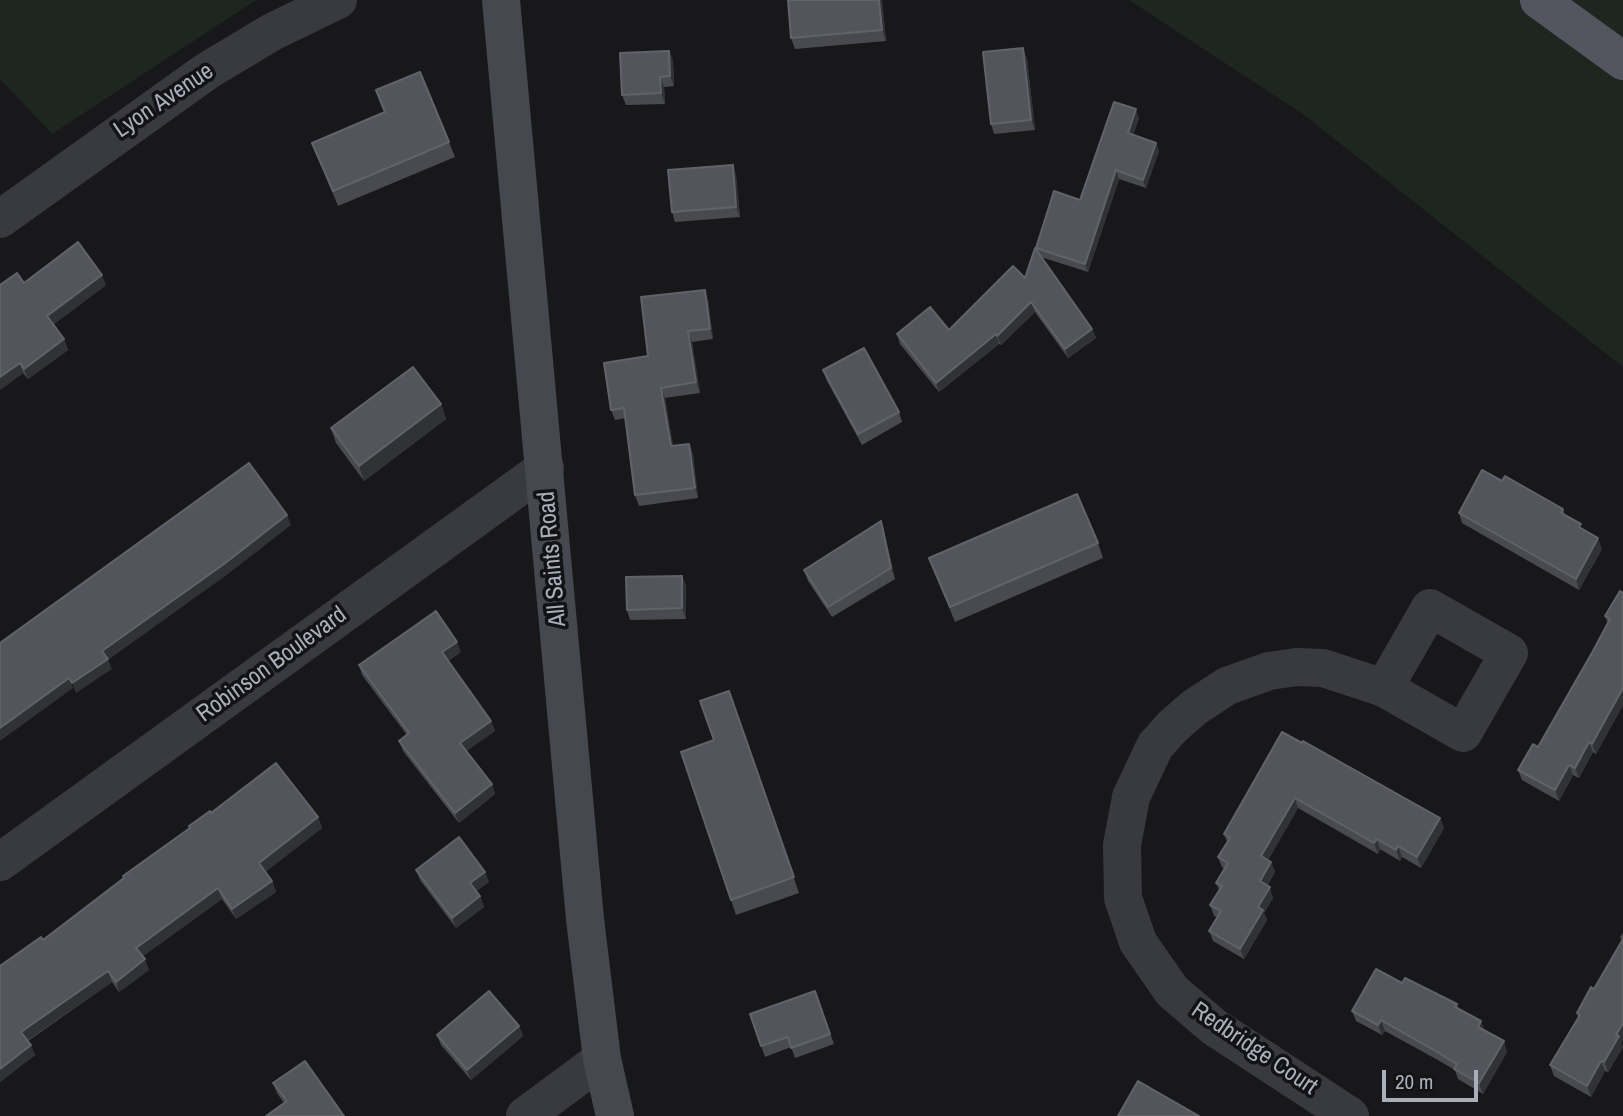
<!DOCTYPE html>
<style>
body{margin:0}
#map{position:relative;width:1623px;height:1116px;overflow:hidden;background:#18181b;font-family:"Archivo Narrow",sans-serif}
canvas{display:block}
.scale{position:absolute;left:1382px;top:1070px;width:96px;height:32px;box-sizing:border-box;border:4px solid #a9aebb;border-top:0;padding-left:9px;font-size:21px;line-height:24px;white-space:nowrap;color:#a9aebb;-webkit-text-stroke:5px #131316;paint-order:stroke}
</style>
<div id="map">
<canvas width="1623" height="1116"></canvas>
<div class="scale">20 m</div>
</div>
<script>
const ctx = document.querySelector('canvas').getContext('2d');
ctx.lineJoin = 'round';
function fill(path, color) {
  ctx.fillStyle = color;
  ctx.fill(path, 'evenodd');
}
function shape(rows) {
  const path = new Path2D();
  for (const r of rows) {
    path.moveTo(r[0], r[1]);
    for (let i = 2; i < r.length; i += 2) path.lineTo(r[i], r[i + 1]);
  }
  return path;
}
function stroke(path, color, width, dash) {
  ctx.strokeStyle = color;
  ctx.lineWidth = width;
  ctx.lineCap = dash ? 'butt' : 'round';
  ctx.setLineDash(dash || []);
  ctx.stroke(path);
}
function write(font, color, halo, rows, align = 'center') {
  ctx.font = font + ' "Archivo Narrow",sans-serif';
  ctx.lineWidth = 7;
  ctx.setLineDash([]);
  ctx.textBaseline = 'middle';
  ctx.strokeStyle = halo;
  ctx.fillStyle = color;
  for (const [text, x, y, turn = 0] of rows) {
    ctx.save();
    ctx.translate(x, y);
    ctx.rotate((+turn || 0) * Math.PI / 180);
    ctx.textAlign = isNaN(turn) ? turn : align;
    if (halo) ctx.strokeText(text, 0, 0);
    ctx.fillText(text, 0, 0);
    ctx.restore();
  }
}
fill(shape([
 [0,0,256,0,52,134,0,79],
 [1129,0,1623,0,1623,367,1304,115]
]), '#1d261f');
stroke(shape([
 [0,219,207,71,272,32,338,0],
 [0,862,545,468],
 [525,1116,602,1059],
 [1350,1116,1214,1027,1172,991,1138,942,1123,898,1122,845,1131,797,1155,746,1173,726,1195,707,1227,686,1269,671,1297,667,1323,668,1384,688,1463,733,1509,653,1430,608,1384,688]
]), '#393940', 38);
stroke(shape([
 [501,0,585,919,602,1059,615,1116]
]), '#464850', 38);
stroke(shape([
 [1539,0,1623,61]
]), '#54565f', 38);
fill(shape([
 [788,0,882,0,886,41,795,49,791,38],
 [1023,48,1027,59,1035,130,994,134,991,124],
 [669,51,673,61,674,86,664,87,665,104,626,105,622,95],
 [376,90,449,142,455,157,338,206,312,143,385,112],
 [1139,118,1133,135,1156,143,1159,151,1146,188,1119,179,1088,272,1041,257,1092,329,1096,338,1068,358,1035,312,1001,345,999,344,939,392,900,344,897,334,949,330,1025,278,1037,251,1036,248,1080,200],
 [736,175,740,217,675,222,672,212],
 [24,283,106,285,54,324,64,339,68,350,28,379,23,373,0,390],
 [708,300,713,339,692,342,700,393,665,398,673,446,689,444,693,454,698,498,639,506,635,495,626,418,615,420,611,410,648,356],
 [823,370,899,412,902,422,862,445,827,381],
 [441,404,446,419,364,481,336,443,331,428],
 [1502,481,1563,509,1565,515,1583,530,1602,549,1579,590,1462,523,1459,513],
 [884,531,895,579,832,617,808,581,804,570],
 [1098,543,1103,558,955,622,929,558],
 [682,576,686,586,686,619,630,620,627,610],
 [1623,593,1623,705,1596,754,1593,752,1579,778,1573,775,1559,801,1522,780,1518,770,1538,747,1608,624,1605,616],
 [461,652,448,661,491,721,495,731,466,751,492,784,495,794,459,823,403,751,399,741,407,735,362,675,359,665],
 [729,691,799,893,736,915,731,900,714,740],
 [1282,732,1440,818,1444,828,1421,868,1402,857,1400,861,1380,849,1378,854,1298,808,1268,860,1271,862,1275,872,1267,886,1273,898,1264,913,1267,920,1244,959,1213,941,1209,931,1217,917,1214,916,1210,905,1219,890,1216,883,1224,869,1222,867,1218,857,1227,842,1224,834],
 [211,813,318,817,322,828,265,872,272,881,276,892,236,919,222,899,143,956,149,970,119,992,112,982,28,1041,35,1055,0,1082,0,966,43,940],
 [416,870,485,872,489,882,476,891,480,896,484,907,456,928,420,880],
 [1623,933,1623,1040,1621,1043,1623,1047,1608,1072,1605,1071,1591,1097,1554,1076,1550,1065,1578,1018,1577,1013,1594,989,1622,941,1620,937],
 [1402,983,1457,1004,1459,1009,1507,1052,1483,1094,1458,1079,1455,1070,1436,1059,1385,1031,1382,1035,1356,1021,1352,1011],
 [815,991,834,1044,795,1058,791,1047,765,1057,750,1014],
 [519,1026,523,1036,471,1080,441,1045,437,1035],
 [273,1083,344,1116,284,1103,277,1093]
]), '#494a50');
fill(shape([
 [879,0,882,0,886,41,882,30],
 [1023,48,1027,59,1035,130,1031,120],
 [669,51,673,61,674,86,670,76],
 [660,77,664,87,665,104,661,93],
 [1136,109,1139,118,1131,141,1128,133],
 [1156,143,1159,151,1146,188,1143,180],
 [733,165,736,175,740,217,736,207],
 [1116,170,1119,179,1088,272,1085,264],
 [102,275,106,285,51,326,47,316],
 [705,290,708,300,713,339,710,329],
 [1031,302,1035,312,1001,345,997,336],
 [1092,329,1096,338,1068,358,1065,349],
 [688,331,692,342,700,393,696,382],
 [996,334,999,344,939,392,936,383],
 [64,339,68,350,28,379,24,369],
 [20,363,23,373,0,390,0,377],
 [661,388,665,398,675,456,671,446],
 [441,404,446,419,364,481,359,466],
 [689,444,693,454,698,498,695,488],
 [287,515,291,525,228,574,108,660,112,669,76,693,72,683,102,651],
 [881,521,884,531,895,579,891,568],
 [1598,538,1602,549,1579,590,1576,579],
 [682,576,686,586,686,619,682,608],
 [457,642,461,652,446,662,442,652],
 [69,678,73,688,0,741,0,728],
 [1623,688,1623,705,1596,754,1592,744],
 [491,721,495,731,464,753,460,743],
 [1589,742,1593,752,1579,778,1575,768],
 [1569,765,1573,775,1559,801,1555,790],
 [492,784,495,794,459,823,455,813],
 [1295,798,1298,808,1265,866,1261,856],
 [318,817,322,828,263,874,259,863],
 [1440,818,1444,828,1421,868,1417,857],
 [1377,839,1380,849,1378,854,1374,843],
 [1398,846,1402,857,1400,861,1396,850],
 [1271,862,1275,872,1263,891,1260,881],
 [485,872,489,882,474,893,470,883],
 [272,881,276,892,236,919,232,909],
 [1270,887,1273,898,1264,913,1267,920,1244,959,1240,949,1258,907],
 [218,888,222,899,140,958,136,948],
 [480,896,484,907,456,928,452,918],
 [145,959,149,970,119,992,116,982],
 [108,971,112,982,25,1042,21,1032],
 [1381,1020,1385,1031,1382,1035,1378,1025],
 [1481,1021,1485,1032,1478,1027],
 [1623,1023,1623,1040,1621,1043,1623,1047,1608,1072,1604,1062],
 [519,1026,523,1036,471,1080,467,1070],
 [1504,1041,1507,1052,1483,1094,1479,1083],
 [31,1045,35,1055,0,1082,0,1069],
 [1601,1061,1605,1071,1591,1097,1587,1086]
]), '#313236');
const building = shape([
 [788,0,879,0,882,30,791,38,788,0],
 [1023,48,1031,120,991,124,983,52,1023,48],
 [669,51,670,76,660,77,661,93,622,95,620,53,669,51],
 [420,72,449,142,333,191,312,143,385,112,376,90,420,72],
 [1114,102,1136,109,1128,133,1156,143,1143,180,1116,170,1085,264,1036,248,1054,191,1080,200,1114,102],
 [733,165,736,207,672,212,668,170,733,165],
 [78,242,102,275,47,316,64,339,24,369,20,363,0,377,0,285,17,273,24,283,78,242],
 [1035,248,1092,329,1065,349,1031,302,997,336,996,334,936,383,897,334,930,307,949,330,1013,266,1025,278,1035,248],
 [705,290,710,329,688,331,696,382,661,388,671,446,689,444,695,488,635,495,624,408,611,410,604,363,648,356,641,297,705,290],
 [864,348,899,412,858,434,823,370,864,348],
 [413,367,441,404,359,466,331,428,413,367],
 [249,463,287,515,224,564,102,651,108,659,72,683,69,678,0,728,0,643,249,463],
 [1482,470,1502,481,1505,476,1563,509,1561,513,1581,524,1579,527,1598,538,1576,579,1459,513,1482,470],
 [1077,494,1098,543,950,607,929,558,1077,494],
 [881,521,891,568,828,607,804,570,881,521],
 [682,576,682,608,627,610,626,577,682,576],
 [1620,591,1623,593,1623,688,1592,744,1589,742,1575,768,1569,765,1555,790,1518,770,1533,744,1538,747,1593,651,1610,619,1605,616,1620,591],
 [436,611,457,642,442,652,491,721,460,743,492,784,455,813,399,741,409,733,359,665,436,611],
 [729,691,794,877,731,900,681,752,714,740,700,701,729,691],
 [1282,732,1302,743,1303,741,1440,818,1417,857,1398,846,1396,850,1377,839,1374,843,1295,798,1261,856,1271,862,1260,881,1270,887,1258,907,1263,910,1240,949,1209,931,1221,911,1210,905,1222,886,1216,883,1228,863,1218,857,1230,838,1224,834,1282,732],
 [276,763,318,817,259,863,272,881,232,909,218,888,136,948,145,959,116,982,108,971,21,1032,31,1045,0,1069,0,966,41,937,43,940,124,878,123,876,190,828,189,826,210,811,211,813,276,763],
 [459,837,485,872,470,883,480,896,452,918,416,870,459,837],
 [1623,939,1623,1023,1616,1035,1619,1036,1604,1062,1601,1061,1587,1086,1550,1065,1580,1015,1577,1013,1591,987,1594,989,1623,939],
 [1376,969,1402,983,1405,978,1457,1004,1455,1007,1481,1021,1478,1027,1504,1041,1479,1083,1454,1069,1457,1064,1432,1049,1381,1020,1378,1025,1352,1011,1376,969],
 [489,991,519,1026,467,1070,437,1035,489,991],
 [815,991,830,1034,791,1048,788,1037,761,1046,750,1014,815,991],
 [305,1061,344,1116,266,1116,287,1101,273,1083,305,1061],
 [1138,1081,1199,1116,1118,1116,1138,1081]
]);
fill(building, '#54555c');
stroke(building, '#61636a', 2);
write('24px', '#a9aebb', '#131316', [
 ["Lyon Avenue",164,101,-34],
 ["All Saints Road",553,559,-95],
 ["Robinson Boulevard",272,665,-36],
 ["Redbridge Court",1254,1049,34]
]);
</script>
